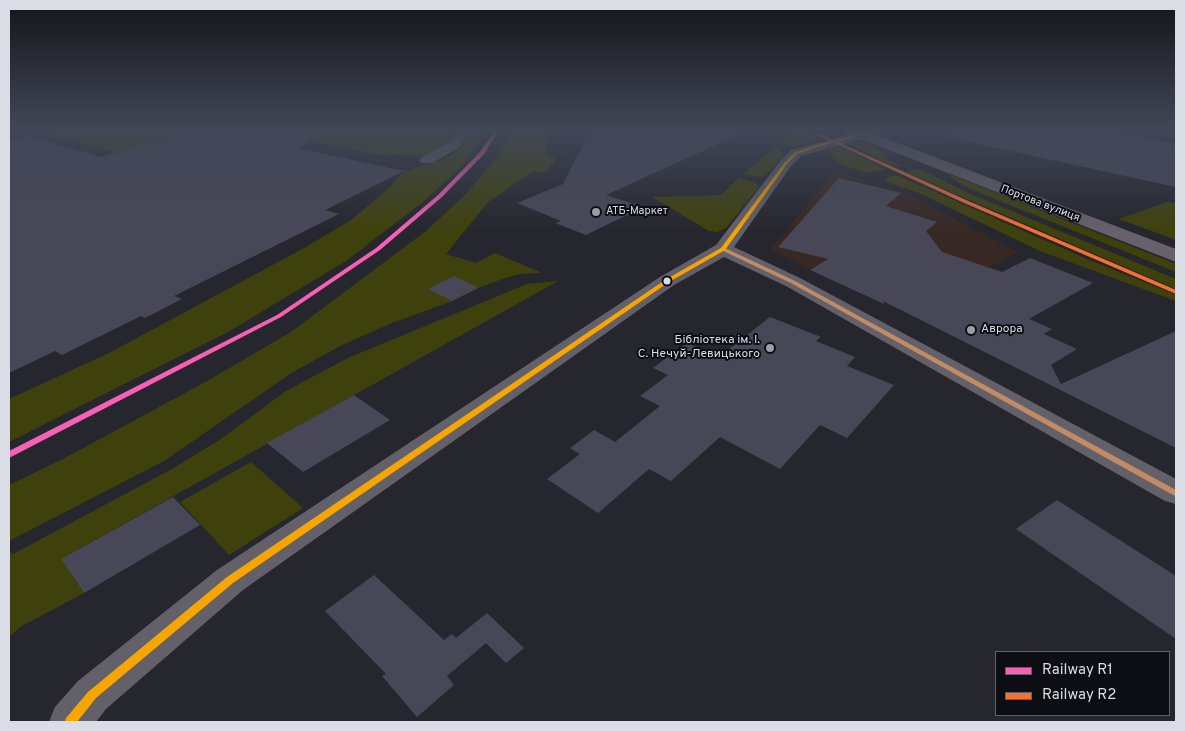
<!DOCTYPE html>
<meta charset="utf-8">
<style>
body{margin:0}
#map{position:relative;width:1185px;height:731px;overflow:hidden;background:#26272e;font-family:Overpass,sans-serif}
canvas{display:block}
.frame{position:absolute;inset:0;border:10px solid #dbdde6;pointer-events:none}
.legend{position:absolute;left:995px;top:651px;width:175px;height:65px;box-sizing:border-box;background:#0d0e14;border:1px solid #5f6168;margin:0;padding:6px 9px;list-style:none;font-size:15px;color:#dbdde6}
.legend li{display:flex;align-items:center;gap:10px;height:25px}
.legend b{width:25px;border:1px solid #5f6168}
</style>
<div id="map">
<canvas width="1185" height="731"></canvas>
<div class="frame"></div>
<ul class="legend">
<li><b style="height:6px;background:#f860b3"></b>Railway R1</li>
<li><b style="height:6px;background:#f46f30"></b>Railway R2</li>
</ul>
</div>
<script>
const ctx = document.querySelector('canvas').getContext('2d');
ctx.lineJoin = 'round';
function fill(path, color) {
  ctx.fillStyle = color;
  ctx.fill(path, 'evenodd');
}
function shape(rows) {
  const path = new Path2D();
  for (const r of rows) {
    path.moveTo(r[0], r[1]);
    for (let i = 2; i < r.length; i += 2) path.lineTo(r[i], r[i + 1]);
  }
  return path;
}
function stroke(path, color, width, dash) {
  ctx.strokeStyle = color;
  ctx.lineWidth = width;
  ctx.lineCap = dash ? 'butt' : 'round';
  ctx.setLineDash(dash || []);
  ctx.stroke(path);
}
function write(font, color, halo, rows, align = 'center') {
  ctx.font = font + ' Overpass,sans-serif';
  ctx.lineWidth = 4;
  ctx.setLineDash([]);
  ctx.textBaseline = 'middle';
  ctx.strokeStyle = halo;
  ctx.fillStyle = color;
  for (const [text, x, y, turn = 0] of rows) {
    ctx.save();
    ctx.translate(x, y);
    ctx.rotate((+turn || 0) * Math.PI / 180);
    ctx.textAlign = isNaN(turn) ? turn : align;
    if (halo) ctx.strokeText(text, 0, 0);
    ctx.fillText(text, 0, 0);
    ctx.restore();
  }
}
fill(shape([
 [833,173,852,176,905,193,1018,252,906,311,884,304,770,250]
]), '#372824');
fill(shape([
 [28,129,216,129,206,132,196,130,183,134,179,133,116,153],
 [237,129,454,129,448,142,425,156,373,154,312,141,323,135,314,134,303,139],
 [472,129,486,129,465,163,423,202,346,261,228,332,9,442,9,399,109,353,306,247,351,220,388,189,404,171,443,160,462,148],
 [512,129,550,129,545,156,557,158,545,173,533,171,488,202,446,254,476,263,495,253,542,273,520,274,502,279,478,288,452,301,392,323,342,345,293,372,164,461,9,541,9,485,63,459,209,380,291,332,426,231,466,194,495,159],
 [784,129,800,129,820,140,792,147,780,142,786,138],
 [859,142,872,144,880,149,885,155,883,157,901,166,895,167,848,144],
 [776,146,780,149,783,156,768,173,762,177,743,174],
 [836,147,842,148,885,169,868,173,839,164,834,160,829,148],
 [915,169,924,171,968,193,1176,279,1176,289,905,172],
 [951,175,1176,264,1176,272,970,189,951,178],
 [890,176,899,176,1089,260,1176,295,1176,301,1040,251,919,193,887,182,885,180],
 [739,178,756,183,759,187,726,228,717,232,709,231,652,197,721,195],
 [1167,202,1176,203,1176,240,1119,219],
 [558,281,61,559,84,593,20,627,9,637,9,550,13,554,172,469,221,439,286,391,348,358,527,284],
 [251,462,303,508,229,555,180,502]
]), '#3f410c');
fill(shape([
 [216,129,279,129,324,135,298,148,404,171,325,210,339,214,174,296,182,299,145,318,141,316,62,355,55,351,9,373,9,141,29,136,101,157,179,133,183,134,196,130,206,132],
 [591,129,751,129,606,195,643,207,586,235,555,223,561,221,517,203,563,184],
 [952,129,1099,129,1176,143,1176,187,951,138],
 [839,178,901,193,886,206,937,222,926,231,942,252,1002,272,1030,258,1093,283,1029,319,1052,329,1044,334,1077,349,1051,365,1061,384,1176,331,1176,448,883,301,884,304,810,270,828,259,778,247],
 [454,276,478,288,452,301,428,289],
 [770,317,821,337,816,341,855,357,847,366,894,385,847,438,820,425,780,469,720,437,671,481,649,469,598,513,547,479,580,454,570,448,594,430,615,442,660,406,640,396,668,375,653,368,687,343,719,357],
 [354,395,390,420,303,472,267,443],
 [173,497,200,525,84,593,61,559],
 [1057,500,1176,576,1176,639,1016,529],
 [374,575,444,640,452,634,456,638,487,613,524,648,506,663,486,643,447,676,454,685,417,717,382,676,386,674,325,611]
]), '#484757');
fill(shape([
 [458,129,472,129,459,148,432,163,422,163,419,160,422,157,449,142,458,129],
 [867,129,889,129,887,132,801,156,791,166,734,247,800,278,1176,479,1176,504,1165,501,786,286,724,257,674,285,243,590,106,709,96,722,49,722,55,707,78,681,217,570,660,277,716,245,781,160,791,150,867,129]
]), '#64606a');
fill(shape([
 [841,129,861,129,1176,249,1176,262,843,132,841,129]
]), '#66616c');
fill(shape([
 [721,248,725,248,795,281,1176,490,1176,496,1173,495,791,283,721,250,721,248]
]), '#c18c65');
fill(shape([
 [879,129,884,129,821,146,797,154,787,164,725,250,669,282,233,583,96,698,77,722,65,722,66,718,88,692,227,577,665,280,721,248,785,162,795,152,819,144,879,129]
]), '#f7a600');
fill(shape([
 [496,129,500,129,484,154,442,197,380,250,281,317,9,458,9,451,277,315,376,248,438,195,480,152,496,129]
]), '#f860b3');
fill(shape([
 [804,129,809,129,966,200,1176,290,1176,294,962,202,804,129]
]), '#f46f30');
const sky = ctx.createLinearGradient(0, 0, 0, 231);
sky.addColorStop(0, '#151519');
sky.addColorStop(0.56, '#414757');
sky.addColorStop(1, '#41475700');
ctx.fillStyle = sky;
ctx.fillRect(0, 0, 1185, 231);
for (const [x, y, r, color] of [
 [596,212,5,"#9c9da6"],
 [667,281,4.5,"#dbdde6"],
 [971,330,5,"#9c9da6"],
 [770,348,5,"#9c9da6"]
]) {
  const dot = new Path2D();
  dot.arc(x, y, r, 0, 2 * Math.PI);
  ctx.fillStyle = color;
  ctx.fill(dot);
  stroke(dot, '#0d0e14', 2);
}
write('11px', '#dbdde6', '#0d0e14', [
 ["Портова вулиця",1040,204,21]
]);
write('11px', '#dbdde6', '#0d0e14', [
 ["АТБ-Маркет",606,212]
], 'left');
write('12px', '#dbdde6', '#0d0e14', [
 ["Аврора",981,330],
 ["Бібліотека ім. І.",760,341,"right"],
 ["С. Нечуй-Левицького",760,355,"right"]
], 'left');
</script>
